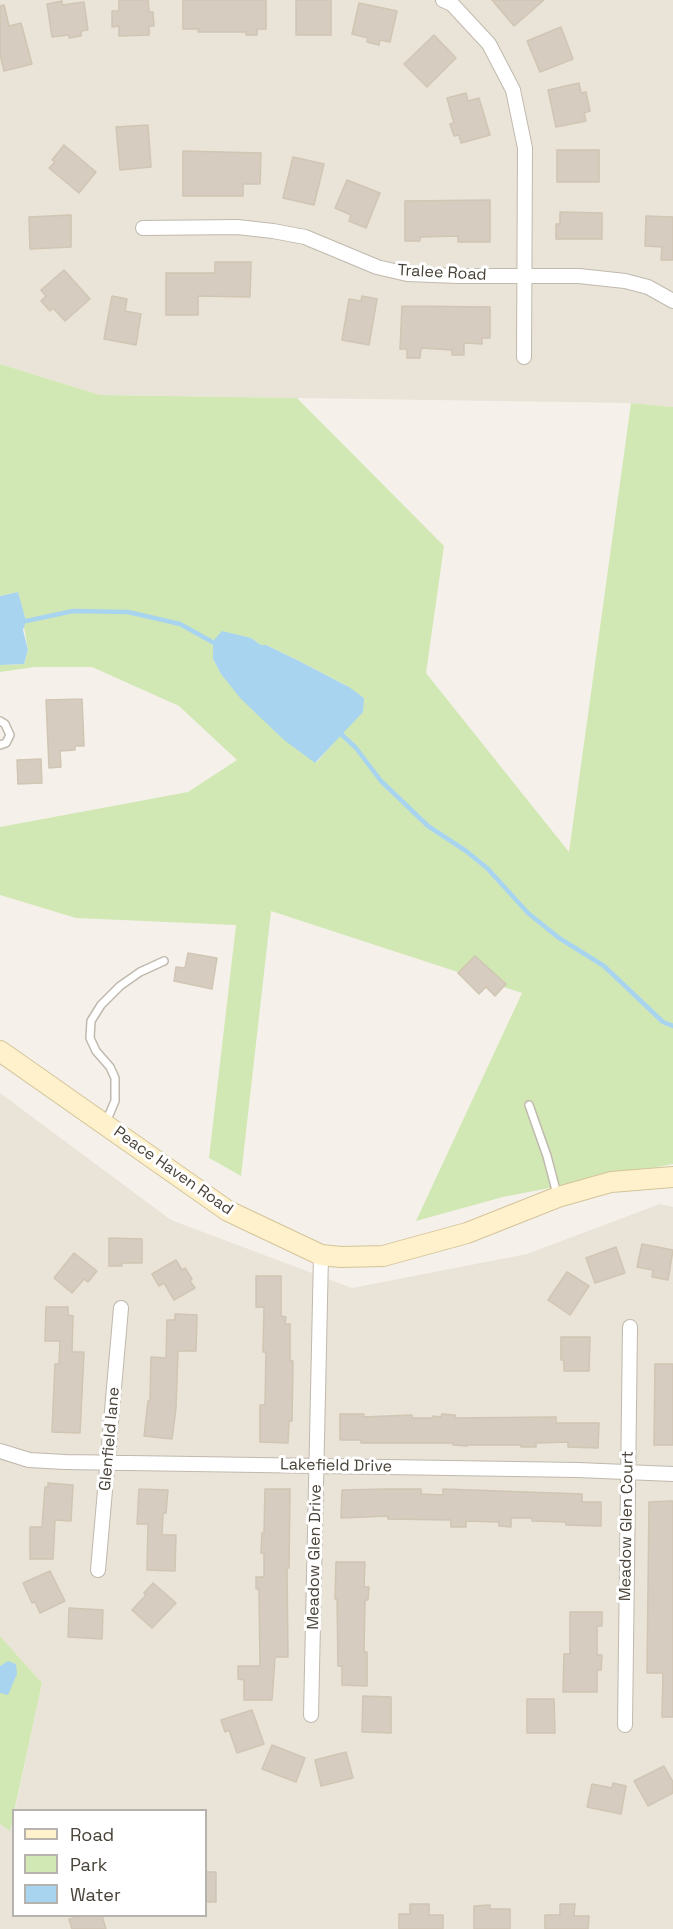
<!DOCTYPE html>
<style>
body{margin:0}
#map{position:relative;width:673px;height:1929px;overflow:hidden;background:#f5f1ea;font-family:"Space Grotesk",sans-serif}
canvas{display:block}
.legend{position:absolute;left:12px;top:1809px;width:195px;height:108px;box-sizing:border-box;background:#fff;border:2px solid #b6b3af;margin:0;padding:8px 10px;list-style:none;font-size:18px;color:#494238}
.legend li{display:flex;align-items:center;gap:12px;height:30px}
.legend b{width:30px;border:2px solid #b6b3af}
</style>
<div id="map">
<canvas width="673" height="1929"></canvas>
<ul class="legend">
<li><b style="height:8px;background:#fef1cb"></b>Road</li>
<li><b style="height:16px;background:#d2e8b4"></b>Park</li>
<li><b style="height:16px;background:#a8d4f0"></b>Water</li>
</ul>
</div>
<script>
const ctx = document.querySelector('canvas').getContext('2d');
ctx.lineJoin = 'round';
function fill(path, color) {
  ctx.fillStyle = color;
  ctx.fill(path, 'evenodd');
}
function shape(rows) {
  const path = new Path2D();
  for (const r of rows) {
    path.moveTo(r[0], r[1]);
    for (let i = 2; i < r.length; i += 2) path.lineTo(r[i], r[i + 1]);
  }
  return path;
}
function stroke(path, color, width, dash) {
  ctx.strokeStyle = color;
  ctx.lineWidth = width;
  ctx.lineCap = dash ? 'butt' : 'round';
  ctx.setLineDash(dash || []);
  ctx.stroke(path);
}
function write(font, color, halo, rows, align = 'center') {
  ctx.font = font + ' "Space Grotesk",sans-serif';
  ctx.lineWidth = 6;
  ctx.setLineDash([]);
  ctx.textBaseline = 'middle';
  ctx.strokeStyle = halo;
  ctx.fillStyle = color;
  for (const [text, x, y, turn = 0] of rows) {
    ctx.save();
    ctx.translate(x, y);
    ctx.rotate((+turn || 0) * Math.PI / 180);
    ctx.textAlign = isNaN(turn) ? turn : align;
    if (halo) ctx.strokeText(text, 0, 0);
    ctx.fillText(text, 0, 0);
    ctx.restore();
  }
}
fill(shape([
 [0,0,673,0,673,407,631,403,100,395,0,364],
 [0,1093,171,1220,352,1288,527,1254,660,1204,673,1207,673,1929,0,1929,0,1824,10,1830,13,1815,14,1916,206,1916,206,1810,15,1810,42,1683,0,1636]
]), '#e9e3d8');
fill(shape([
 [0,364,100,395,297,398,444,546,426,673,569,852,631,403,673,407,673,1164,503,1197,416,1221,522,993,271,911,241,1176,209,1158,236,925,76,918,0,895,0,827,188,792,237,760,179,706,92,667,35,667,0,672,0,665,24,664,28,650,18,592,0,596],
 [251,638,261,645,266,645,297,660,349,687,342,733,316,763,221,674,213,659,213,641],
 [0,1636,42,1683,10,1831,0,1824]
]), '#d2e8b4');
fill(shape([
 [18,592,26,621,23,630,28,650,24,664,0,665,0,596],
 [222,631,251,638,261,645,266,645,297,660,349,687,364,698,363,712,315,763,284,740,241,699,221,674,213,659,213,641],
 [8,1661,16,1664,17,1674,8,1695,0,1693,0,1666]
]), '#a8d4f0');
stroke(shape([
 [26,621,73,611,128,612,180,624,216,644],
 [338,731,356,748,381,781,428,826,466,851,487,868,528,913,559,938,604,966,663,1022,673,1026]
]), '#a8d4f0', 4.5);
const building = shape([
 [119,0,148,0,149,12,153,12,154,26,149,26,149,35,119,36,119,26,112,27,112,11,119,11,119,0],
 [183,0,266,0,266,29,257,29,257,35,246,35,246,32,198,32,199,29,183,29,183,0],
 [296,0,331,0,331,35,296,35,296,0],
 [492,0,544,0,514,26,492,0],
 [62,1,62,5,84,2,88,30,81,31,81,36,69,38,69,35,52,37,47,4,62,1],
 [359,3,397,11,390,42,380,40,379,45,367,42,368,38,352,34,359,3],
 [4,5,9,26,21,23,32,64,4,71,0,55,0,6,4,5],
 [561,27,573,59,540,72,527,41,561,27],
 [434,35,456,58,427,87,404,64,434,35],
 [579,83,581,93,586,92,590,111,584,113,586,121,556,127,548,90,579,83],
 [466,93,468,101,479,98,490,135,461,143,459,135,454,136,450,124,454,123,447,98,466,93],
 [148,125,151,167,120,170,116,127,148,125],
 [64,145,96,172,79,193,49,168,55,162,52,160,64,145],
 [557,150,599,150,599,182,557,182,557,150],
 [183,151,261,153,260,184,243,184,243,196,183,196,183,151],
 [293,157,324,164,314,205,283,198,293,157],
 [347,180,380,193,366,228,349,221,351,215,335,208,347,180],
 [490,200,490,242,458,242,458,236,420,237,420,241,405,241,405,201,490,200],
 [560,212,602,213,602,239,556,239,556,224,560,224,560,212],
 [71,215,71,247,30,249,29,217,71,215],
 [646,216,673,217,673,260,661,260,662,247,645,246,646,216],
 [215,262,251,262,250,297,198,296,198,315,166,315,166,273,215,273,215,262],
 [64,270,90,299,65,321,53,308,50,311,41,301,46,296,41,290,64,270],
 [112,296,127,299,125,311,141,314,136,345,104,339,112,296],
 [362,296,377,299,369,345,342,340,349,299,361,301,362,296],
 [402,306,490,307,490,338,482,338,482,344,464,343,464,355,452,355,452,350,421,348,420,358,407,358,407,349,400,349,402,306],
 [82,699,84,746,75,746,75,750,60,751,61,767,49,768,46,700,82,699],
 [41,759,42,783,18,784,17,760,41,759],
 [188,953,217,958,212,989,174,981,176,967,185,968,188,953],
 [475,956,506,984,495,996,486,987,479,994,458,973,475,956],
 [109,1238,142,1239,142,1263,122,1263,122,1266,109,1266,109,1238],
 [642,1244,673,1250,668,1280,652,1277,653,1270,637,1267,642,1244],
 [616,1247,625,1273,595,1283,586,1258,616,1247],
 [74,1253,97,1271,88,1282,84,1279,72,1293,54,1278,74,1253],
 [176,1260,182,1270,185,1268,192,1279,190,1281,195,1288,174,1300,164,1283,159,1286,152,1274,176,1260],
 [567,1272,589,1286,570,1315,548,1300,567,1272],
 [256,1276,281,1276,281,1316,286,1317,285,1324,290,1324,290,1361,293,1361,292,1421,289,1421,288,1443,260,1442,260,1405,265,1405,266,1352,263,1352,264,1307,256,1307,256,1276],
 [46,1307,68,1307,68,1315,73,1316,72,1352,84,1352,80,1433,52,1432,55,1364,59,1364,60,1341,45,1341,46,1307],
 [175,1314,197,1315,196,1351,178,1351,176,1408,172,1439,144,1436,148,1401,150,1401,151,1357,166,1358,167,1320,175,1320,175,1314],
 [561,1337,590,1337,589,1371,564,1371,564,1360,561,1360,561,1337],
 [655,1364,673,1364,673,1445,654,1445,655,1364],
 [340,1414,364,1414,363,1417,412,1415,412,1418,433,1418,433,1416,441,1417,442,1414,455,1415,455,1418,556,1417,556,1423,599,1423,598,1448,568,1447,568,1442,536,1443,536,1447,521,1447,521,1445,467,1445,467,1446,453,1445,453,1443,361,1443,361,1440,340,1440,340,1414],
 [48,1483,73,1485,71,1521,55,1520,53,1559,30,1559,30,1527,42,1527,45,1487,48,1487,48,1483],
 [139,1489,168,1490,166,1513,163,1513,162,1535,176,1535,175,1571,147,1570,148,1524,137,1524,139,1489],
 [265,1489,290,1489,289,1568,287,1568,288,1657,275,1657,272,1700,244,1700,244,1680,238,1679,238,1666,260,1666,259,1589,256,1589,256,1577,264,1577,264,1553,261,1553,262,1533,264,1533,265,1489],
 [388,1489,421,1489,421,1494,443,1495,443,1489,582,1494,582,1502,601,1502,601,1526,566,1525,566,1522,532,1521,532,1518,511,1518,511,1527,499,1526,499,1522,466,1521,466,1527,451,1527,451,1520,388,1519,388,1516,341,1518,342,1490,388,1489],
 [673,1501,673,1717,662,1717,663,1673,647,1673,649,1502,673,1501],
 [336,1562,365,1562,364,1587,369,1587,368,1600,365,1600,364,1652,367,1652,367,1686,342,1685,342,1666,338,1666,337,1599,335,1599,336,1562],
 [50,1571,65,1601,40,1613,35,1602,32,1603,23,1583,50,1571],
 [153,1583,176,1603,152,1628,132,1610,146,1595,144,1593,153,1583],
 [69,1608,103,1610,102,1639,68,1637,69,1608],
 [570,1612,602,1612,602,1626,597,1626,597,1655,602,1655,601,1670,597,1670,597,1692,563,1692,564,1654,570,1654,570,1612],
 [363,1696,391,1697,391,1733,362,1732,363,1696],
 [527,1699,554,1699,555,1733,527,1733,527,1699],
 [252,1710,264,1744,237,1753,229,1730,225,1732,221,1720,252,1710],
 [272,1745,305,1758,296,1782,262,1769,272,1745],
 [346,1752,353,1778,321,1786,315,1760,346,1752],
 [664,1766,673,1782,673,1793,648,1806,634,1781,664,1766],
 [613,1783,626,1786,621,1814,587,1807,592,1784,612,1788,613,1783],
 [206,1872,216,1872,216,1902,206,1902,206,1872],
 [410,1904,429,1904,429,1915,443,1915,443,1929,399,1929,399,1914,410,1914,410,1904],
 [560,1904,575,1904,574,1916,589,1916,588,1929,545,1929,545,1915,560,1915,560,1904],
 [490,1905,490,1909,510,1909,510,1929,474,1929,474,1906,490,1905],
 [81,1916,102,1916,106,1929,72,1929,69,1919,81,1916]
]);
fill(building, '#d6cdc0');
stroke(building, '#d1c5b3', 1.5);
const lane = shape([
 [0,721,5,724,10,735,6,743,0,745],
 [529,1105,547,1156,557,1194],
 [106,1122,115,1101,115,1078,110,1067,96,1051,90,1038,91,1021,101,1005,120,986,140,972,164,961]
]);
const street = shape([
 [443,0,452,4,489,44,513,90,525,148,524,357],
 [143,228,237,227,273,231,305,237,377,267,407,274,457,276,579,276,625,281,648,287,673,301],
 [0,1451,29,1460,65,1462,578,1470,673,1474],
 [98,1570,121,1308],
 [311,1715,321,1255],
 [625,1725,630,1327]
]);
const secondary = shape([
 [0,1051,228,1211,321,1255,341,1257,383,1256,467,1233,558,1197,611,1182,673,1177]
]);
stroke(lane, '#c0b9ad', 10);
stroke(street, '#c0b9ad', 16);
stroke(secondary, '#d4c49a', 22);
stroke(lane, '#fff', 7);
stroke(street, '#fff', 14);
stroke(secondary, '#fef1cb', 20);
write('16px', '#494238', '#fff', [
 ["Tralee Road",442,273,3],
 ["Peace Haven Road",173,1171,35],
 ["Glenfield lane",110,1439,-85],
 ["Lakefield Drive",336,1466,1],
 ["Meadow Glen Court",627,1526,-89],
 ["Meadow Glen Drive",315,1557,-89]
]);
</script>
